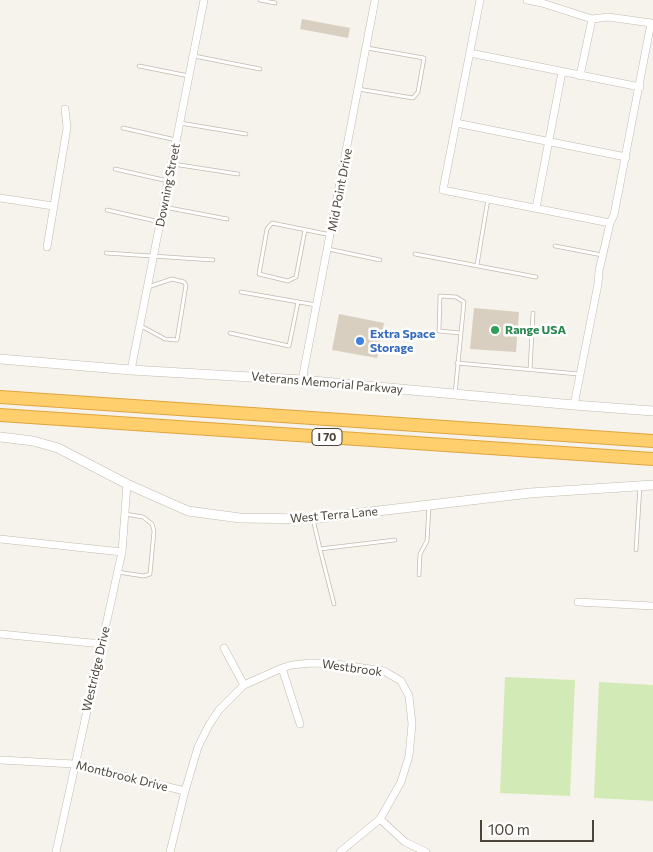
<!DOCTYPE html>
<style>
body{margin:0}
#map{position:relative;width:653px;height:852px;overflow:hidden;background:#f6f3ec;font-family:Commissioner,sans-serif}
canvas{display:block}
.scale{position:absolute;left:480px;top:820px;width:114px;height:22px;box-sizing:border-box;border:2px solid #4b4439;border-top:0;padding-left:6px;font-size:15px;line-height:18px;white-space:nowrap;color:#4b4439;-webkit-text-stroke:4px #fff;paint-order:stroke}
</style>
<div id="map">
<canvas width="653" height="852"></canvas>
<div class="scale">100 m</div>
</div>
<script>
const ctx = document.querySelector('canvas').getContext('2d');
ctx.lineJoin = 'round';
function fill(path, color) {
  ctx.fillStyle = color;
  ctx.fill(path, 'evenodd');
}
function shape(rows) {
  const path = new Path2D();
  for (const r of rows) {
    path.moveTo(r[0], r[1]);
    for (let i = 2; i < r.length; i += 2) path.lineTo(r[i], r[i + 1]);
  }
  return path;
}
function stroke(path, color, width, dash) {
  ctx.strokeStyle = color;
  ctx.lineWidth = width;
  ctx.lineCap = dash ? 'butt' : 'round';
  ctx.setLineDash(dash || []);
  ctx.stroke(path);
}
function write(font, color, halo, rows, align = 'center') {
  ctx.font = font + ' Commissioner,sans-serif';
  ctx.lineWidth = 5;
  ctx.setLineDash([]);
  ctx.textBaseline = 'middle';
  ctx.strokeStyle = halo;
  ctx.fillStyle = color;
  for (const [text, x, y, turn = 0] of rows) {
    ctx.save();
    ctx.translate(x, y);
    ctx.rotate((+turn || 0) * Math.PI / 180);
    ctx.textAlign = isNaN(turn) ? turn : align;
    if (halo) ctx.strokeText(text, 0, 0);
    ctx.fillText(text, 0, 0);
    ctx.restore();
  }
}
fill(shape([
 [505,677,575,680,570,796,500,793],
 [599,682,653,685,653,801,594,798]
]), '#d2eab5');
fill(shape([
 [302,19,350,28,348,38,300,29],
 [474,308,519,312,516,352,470,349],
 [339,314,384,323,377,358,332,350]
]), '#d8cfc1');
const service = shape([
 [260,0,275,3],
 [194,56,260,69],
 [139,66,189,76],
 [358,89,413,98,418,92,424,58,367,48],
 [180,123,246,134],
 [123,128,176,140],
 [173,164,238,174],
 [115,169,168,181],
 [164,207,227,219],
 [107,210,160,222],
 [305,230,296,277,288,281,259,274,267,229,272,223,331,235],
 [555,246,602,255],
 [328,249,380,260],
 [106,253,213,260],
 [415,254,536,277],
 [477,265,488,199],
 [241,292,316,305],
 [141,326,165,339,177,340,186,285,184,282,172,279,148,287],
 [230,333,289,346,298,302],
 [457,363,579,374],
 [530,370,533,313],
 [455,394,464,302,456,297,440,296,439,331,460,333],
 [313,519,320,549,395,540],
 [320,549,334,604],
 [636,550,640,486],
 [117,572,144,576,150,574,154,531,152,524,143,517,125,514],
 [419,575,420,554,427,541,429,506]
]);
const minor = shape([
 [480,0,443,190,610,223],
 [527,0,542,3,592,19,608,17,651,23,614,215,610,223,599,271,598,284,574,405],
 [470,53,640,87],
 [580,76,592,19],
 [456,123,626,157],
 [0,198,53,206],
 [536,208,562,72],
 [47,247,67,128,65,109],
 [131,370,204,0],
 [302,380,375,0],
 [0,539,122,552],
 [578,602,653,606],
 [0,634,102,644],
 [224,648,244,685],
 [282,668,300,724],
 [0,760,74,764,185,791],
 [380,819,405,842,426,852],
 [56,852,122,552,127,484],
 [170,852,185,791,198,747,209,725,219,710,244,685,282,668,292,665,311,663,336,664,384,671,401,681,409,696,412,724,409,756,401,782,380,819,340,852]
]);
const tertiary = shape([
 [0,359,131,370,302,380,574,405,653,411],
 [0,437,33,441,58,448,127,484,188,511,240,518,311,519,530,493,653,485]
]);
const motorway = shape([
 [0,397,653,441],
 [0,415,653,459]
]);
stroke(service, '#c2bbae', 4.5);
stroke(minor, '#c2bbae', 8);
stroke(tertiary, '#c2bbae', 10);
stroke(motorway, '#e0a43c', 14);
stroke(service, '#fff', 3);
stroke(minor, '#fff', 7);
stroke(tertiary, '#fff', 9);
stroke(motorway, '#ffcf6e', 12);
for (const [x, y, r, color] of [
 [495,330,5,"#2e9e5b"],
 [360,341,5,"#3f7fe0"]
]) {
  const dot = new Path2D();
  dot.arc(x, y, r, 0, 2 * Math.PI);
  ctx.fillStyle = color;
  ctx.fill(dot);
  stroke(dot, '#fff', 2);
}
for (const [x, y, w] of [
 [327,437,30]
]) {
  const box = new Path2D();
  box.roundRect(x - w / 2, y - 8.5, w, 17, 4);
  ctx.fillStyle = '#fff';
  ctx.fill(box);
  stroke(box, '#4b4439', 1);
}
write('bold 11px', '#4b4439', null, [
 ["I 70",327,437]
]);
write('12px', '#4b4439', '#fff', [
 ["Downing Street",168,185,-79],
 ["Mid Point Drive",340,190,-79],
 ["Veterans Memorial Parkway",327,383,5],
 ["West Terra Lane",334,515,-5],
 ["Westbrook",352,668,8],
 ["Westridge Drive",96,669,-77],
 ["Montbrook Drive",122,776,14]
]);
write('bold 12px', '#27864d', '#fff', [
 ["Range USA",505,330]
], 'left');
write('bold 12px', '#366cbe', '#fff', [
 ["Extra Space",370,334],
 ["Storage",370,348]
], 'left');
</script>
